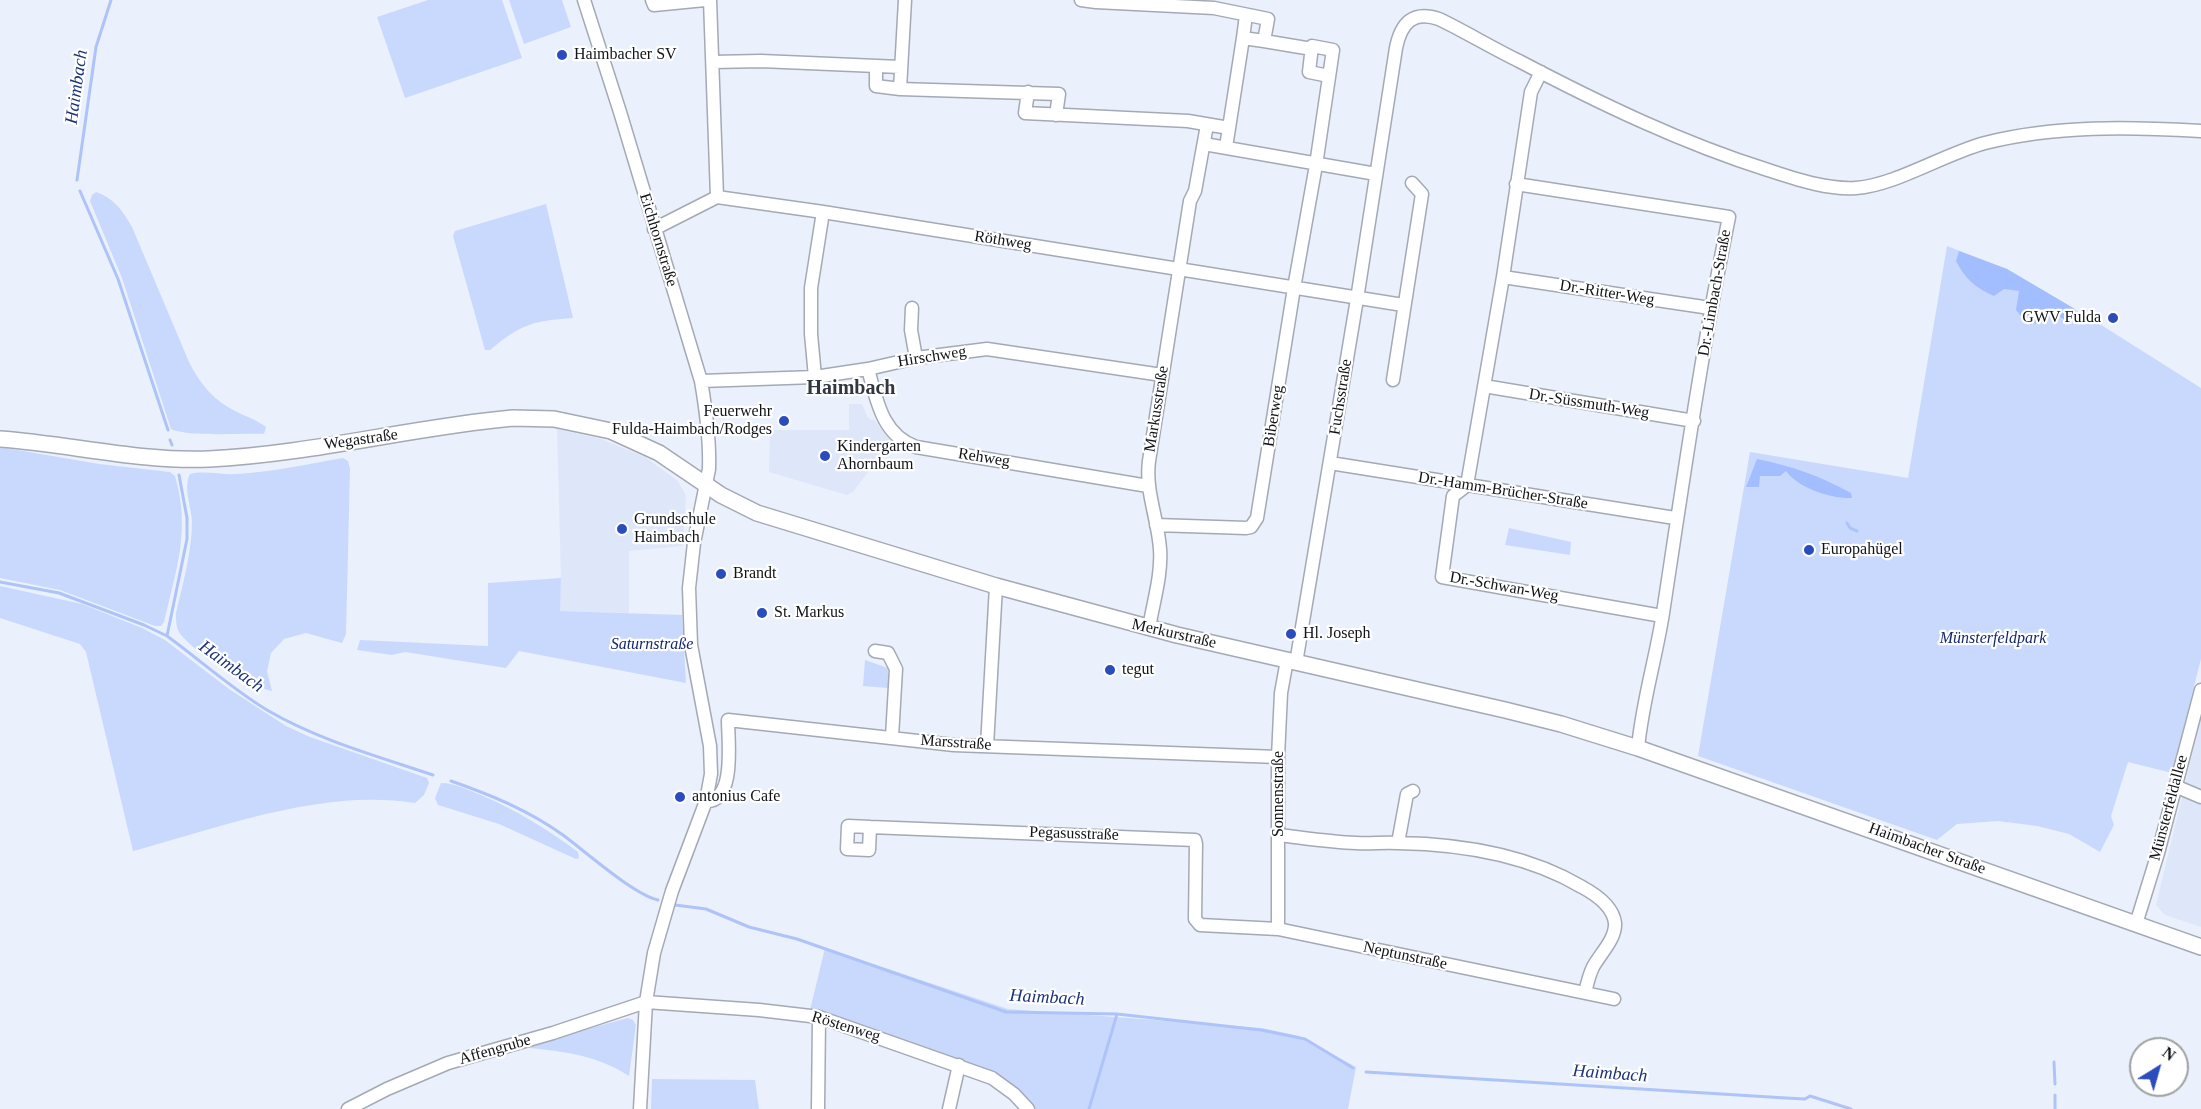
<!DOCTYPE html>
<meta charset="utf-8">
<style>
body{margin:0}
#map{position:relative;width:2201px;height:1109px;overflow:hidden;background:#eaf0fc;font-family:Georgia,serif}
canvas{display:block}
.north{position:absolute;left:2129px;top:1037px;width:60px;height:60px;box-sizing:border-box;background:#fff;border:2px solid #a0a1a2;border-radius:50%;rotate:37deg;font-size:16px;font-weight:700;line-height:24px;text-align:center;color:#111317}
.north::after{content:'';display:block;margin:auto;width:21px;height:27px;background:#2b4cbc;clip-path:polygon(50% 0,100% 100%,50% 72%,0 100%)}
</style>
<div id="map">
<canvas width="2201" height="1109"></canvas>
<div class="north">N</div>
</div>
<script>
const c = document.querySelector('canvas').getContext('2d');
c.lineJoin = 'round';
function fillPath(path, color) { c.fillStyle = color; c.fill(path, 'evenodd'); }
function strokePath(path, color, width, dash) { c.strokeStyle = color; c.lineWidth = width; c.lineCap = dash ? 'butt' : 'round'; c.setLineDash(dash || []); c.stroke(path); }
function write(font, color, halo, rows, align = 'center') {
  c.font = font + ' Georgia,serif'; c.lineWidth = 4.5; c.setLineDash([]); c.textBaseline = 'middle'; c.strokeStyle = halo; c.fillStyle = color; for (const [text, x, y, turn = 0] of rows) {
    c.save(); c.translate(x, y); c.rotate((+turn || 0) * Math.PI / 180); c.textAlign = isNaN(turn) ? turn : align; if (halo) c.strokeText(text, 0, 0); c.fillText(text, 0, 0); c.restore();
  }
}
fillPath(new Path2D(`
 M849,404H862L867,416L871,420L873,419L892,440L853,492L847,495L769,472L770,430H849Z
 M557,429L601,439L645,457L678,481L686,496L683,546L629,551V613L559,611L561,578Z
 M2201,718V927L2165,915L2156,905Z`), '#dee6f9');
fillPath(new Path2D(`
 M428,0H502L522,58L405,98L377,17Z
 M509,0H562L571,27L524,44Z
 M96,192C114,198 123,211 132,227L189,362C200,384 214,401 237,412C247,417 257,420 266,427L264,434C243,433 187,437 171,429L122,278L90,201L92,195Z
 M546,204L573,318C533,321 521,324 490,350H485L453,236L455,231Z
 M1947,246L2007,269L2106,328L2201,388V659L2172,773L2128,762L2111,816L2114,825L2100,852L2069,834L2037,826L1998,821L1957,824L1937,840L1698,756L1750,452L1908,478Z
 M0,447L99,464L170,472L175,476C191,530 176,570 164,622L161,626H155L60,590L0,578Z
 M343,458L348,461L350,469L346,634L342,643L306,633L284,639L271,653L267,671L272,691C247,686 198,655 181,635C176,629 176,621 176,613C183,583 192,552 192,520C191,506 183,488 190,474C202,470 222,475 236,474C272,472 308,464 343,458Z
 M1509,528L1571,542L1570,555L1505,545Z
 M561,578L560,611L682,615L686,683L519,651L506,668L405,652L392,655L357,650L360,640L488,646V583Z
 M0,586L82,604L142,628L165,640L229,689L286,726L310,737L427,778L429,783L424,795L415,803C324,788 221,827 133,851L86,652L80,644L0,618Z
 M865,660L888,668V688L863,686Z
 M441,783C455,783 468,790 481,795C516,810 547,829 578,852L579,858L576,859L499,824L438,805L435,798Z
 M825,948L1008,1009L1262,1028L1299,1036L1356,1067L1348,1109H1034L1022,1096L998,1075L871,1029L810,1010Z
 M628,1018L633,1020L636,1025L629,1076C595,1054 560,1051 520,1047Z
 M652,1079L755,1080L759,1109H651Z`), '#c9d9fe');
fillPath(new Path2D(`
 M1959,251L2007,269L2075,309L2065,320L2050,311L2037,324L2025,321L2016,310L2019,291L2004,289L1994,296C1976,288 1965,279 1956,261Z
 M1757,459C1792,466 1820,476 1851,493L1852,498C1831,499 1798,488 1786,471L1780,476H1760L1759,487H1746Z`), '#a3befe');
strokePath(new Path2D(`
 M77,180L96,47L111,0
 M80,191L118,279L168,430
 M170,440L172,445
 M179,475L187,518V539L167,636C200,660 232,689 267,710C318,740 377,756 433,775
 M1847,523L1850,528L1857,531
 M0,582L59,593L144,625L167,636
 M451,781C491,795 528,810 563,835C586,852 633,894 658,900
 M675,905L706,909L749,927L797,939L1006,1012L1117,1014L1261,1030L1305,1039L1353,1068
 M2054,1062L2055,1084
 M1366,1072L1786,1098L1805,1099L1810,1096L1851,1109
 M2055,1095V1109
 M1089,1109L1117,1014`), '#aec4f8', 3);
const minor = new Path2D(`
 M584,0L620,112L701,381C706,410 710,440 709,469L694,543L689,588L691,645L710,746L711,774L706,801L672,891L654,953L646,1002L640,1109
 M652,0L654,5L705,0
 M710,0L717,197
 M1081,0L1096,2V0
 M1096,2L1214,8L1268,19L1264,41L1243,38L1246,15
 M1264,41L1312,49
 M713,62L761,61L900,67
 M876,66V86L900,89L905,0
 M900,89L1059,94L1056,115
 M1028,92L1025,113L1188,121L1229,128L1226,147
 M1229,128L1243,38
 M1204,144L1376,174
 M1516,184L1729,217C1702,348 1683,481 1663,613C1656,658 1642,703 1638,748
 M654,229L717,197L823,212L1403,305
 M1503,277L1710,308
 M912,308L911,330L916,358
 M868,369C877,401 882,435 916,447L1148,486
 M815,377L811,334V288L823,212
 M1393,380L1422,194L1412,183
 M701,381L815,377L868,369L916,358L987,349L1162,375
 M1484,386L1694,421
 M1330,463L1675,518
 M1467,485L1503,277L1531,92L1541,72
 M1467,485L1453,496L1442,577L1662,616
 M1156,525L1246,528L1251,527L1257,518L1294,288L1316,165L1333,50L1312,46L1309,72L1329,76
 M1149,628C1153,603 1162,575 1160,549C1158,519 1145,491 1149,461L1190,201L1195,191L1207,125
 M875,651L888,653L896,669L892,737
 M1296,663L1357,299L1396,48C1401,23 1413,10 1439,19C1466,32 1492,48 1519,61C1599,103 1682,143 1768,170C1796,179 1827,190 1856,188C1896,185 1944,154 1985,143C2056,125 2129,127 2201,131
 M987,746L996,586
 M2175,786L2201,797
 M706,801C736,802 728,740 728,720L954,745L1278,757
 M848,826L870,827L869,850L847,849Z
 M870,827L1195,840L1196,844L1195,919L1200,925L1278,929L1614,999
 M1279,835C1305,838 1331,842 1356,843C1370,844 1384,842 1398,843C1460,844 1528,855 1582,887C1595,894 1613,906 1615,923C1616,939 1600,954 1593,967C1589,975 1587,984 1585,993
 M1398,843L1407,794L1413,791
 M2136,924L2158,853L2201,690
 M1278,929V757L1281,693L1287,660
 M348,1109L387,1089L448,1063L553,1033L646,1002L759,1010L819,1017L992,1078L1014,1094L1028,1109
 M818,1109L819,1017
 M949,1109L959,1065`);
const major = new Path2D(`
 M0,439C69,444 141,462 209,459C312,454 412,427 513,418L554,419L611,431L659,453L721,495L757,513L996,586L1177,635L1505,710L1561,724L1638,748L2201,947`);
strokePath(minor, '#a4a9b4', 15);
strokePath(major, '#a4a9b4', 18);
strokePath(minor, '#fff', 12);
strokePath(major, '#fff', 15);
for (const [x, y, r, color] of [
 [562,55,6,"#2b4cbc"],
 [2113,318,6,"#2b4cbc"],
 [784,421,6,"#2b4cbc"],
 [825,456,6,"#2b4cbc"],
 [622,529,6,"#2b4cbc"],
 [1809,550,6,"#2b4cbc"],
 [721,574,6,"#2b4cbc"],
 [762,613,6,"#2b4cbc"],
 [1291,634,6,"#2b4cbc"],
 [1110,670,6,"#2b4cbc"],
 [680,797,6,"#2b4cbc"]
]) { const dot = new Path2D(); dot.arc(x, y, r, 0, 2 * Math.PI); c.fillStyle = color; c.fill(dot); strokePath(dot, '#fff', 2); }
write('16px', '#111317', '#fff', [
 ["Haimbacher SV",574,55],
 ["GWV Fulda",2101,318,"right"],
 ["Feuerwehr",772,412,"right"],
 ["Fulda-Haimbach/Rodges",772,430,"right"],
 ["Kindergarten",837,447],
 ["Ahornbaum",837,465],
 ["Grundschule",634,520],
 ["Haimbach",634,538],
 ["Europahügel",1821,550],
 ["Brandt",733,574],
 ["St. Markus",774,613],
 ["Hl. Joseph",1303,634],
 ["tegut",1122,670],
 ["antonius Cafe",692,797]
], 'left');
write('16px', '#111317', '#fff', [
 ["Eichhornstraße",658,240,73],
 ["Röthweg",1003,241,9],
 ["Dr.-Ritter-Weg",1607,293,9],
 ["Dr.-Limbach-Straße",1715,293,-80],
 ["Hirschweg",932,357,-9],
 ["Fuchsstraße",1341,397,-81],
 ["Dr.-Süssmuth-Weg",1589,404,9],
 ["Markusstraße",1157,409,-81],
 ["Biberweg",1274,416,-81],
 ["Wegastraße",361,440,-8],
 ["Rehweg",984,458,9],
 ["Dr.-Hamm-Brücher-Straße",1503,491,9],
 ["Dr.-Schwan-Weg",1504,587,10],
 ["Merkurstraße",1174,634,13],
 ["Marsstraße",956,743,4],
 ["Sonnenstraße",1279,794,-90],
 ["Münsterfeldallee",2169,808,-75],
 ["Pegasusstraße",1074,834,2],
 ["Haimbacher Straße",1927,849,20],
 ["Neptunstraße",1405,956,12],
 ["Röstenweg",846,1027,17],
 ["Affengrube",495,1050,-16]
]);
write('italic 16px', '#13276e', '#fff', [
 ["Münsterfeldpark",1993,639],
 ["Saturnstraße",652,645]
]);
write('italic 18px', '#1b327a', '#fff', [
 ["Haimbach",77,87,-82],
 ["Haimbach",231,667,36],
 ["Haimbach",1047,998,3],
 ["Haimbach",1610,1074,4]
]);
write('bold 20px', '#32363f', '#fff', [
 ["Haimbach",851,389]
]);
</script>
